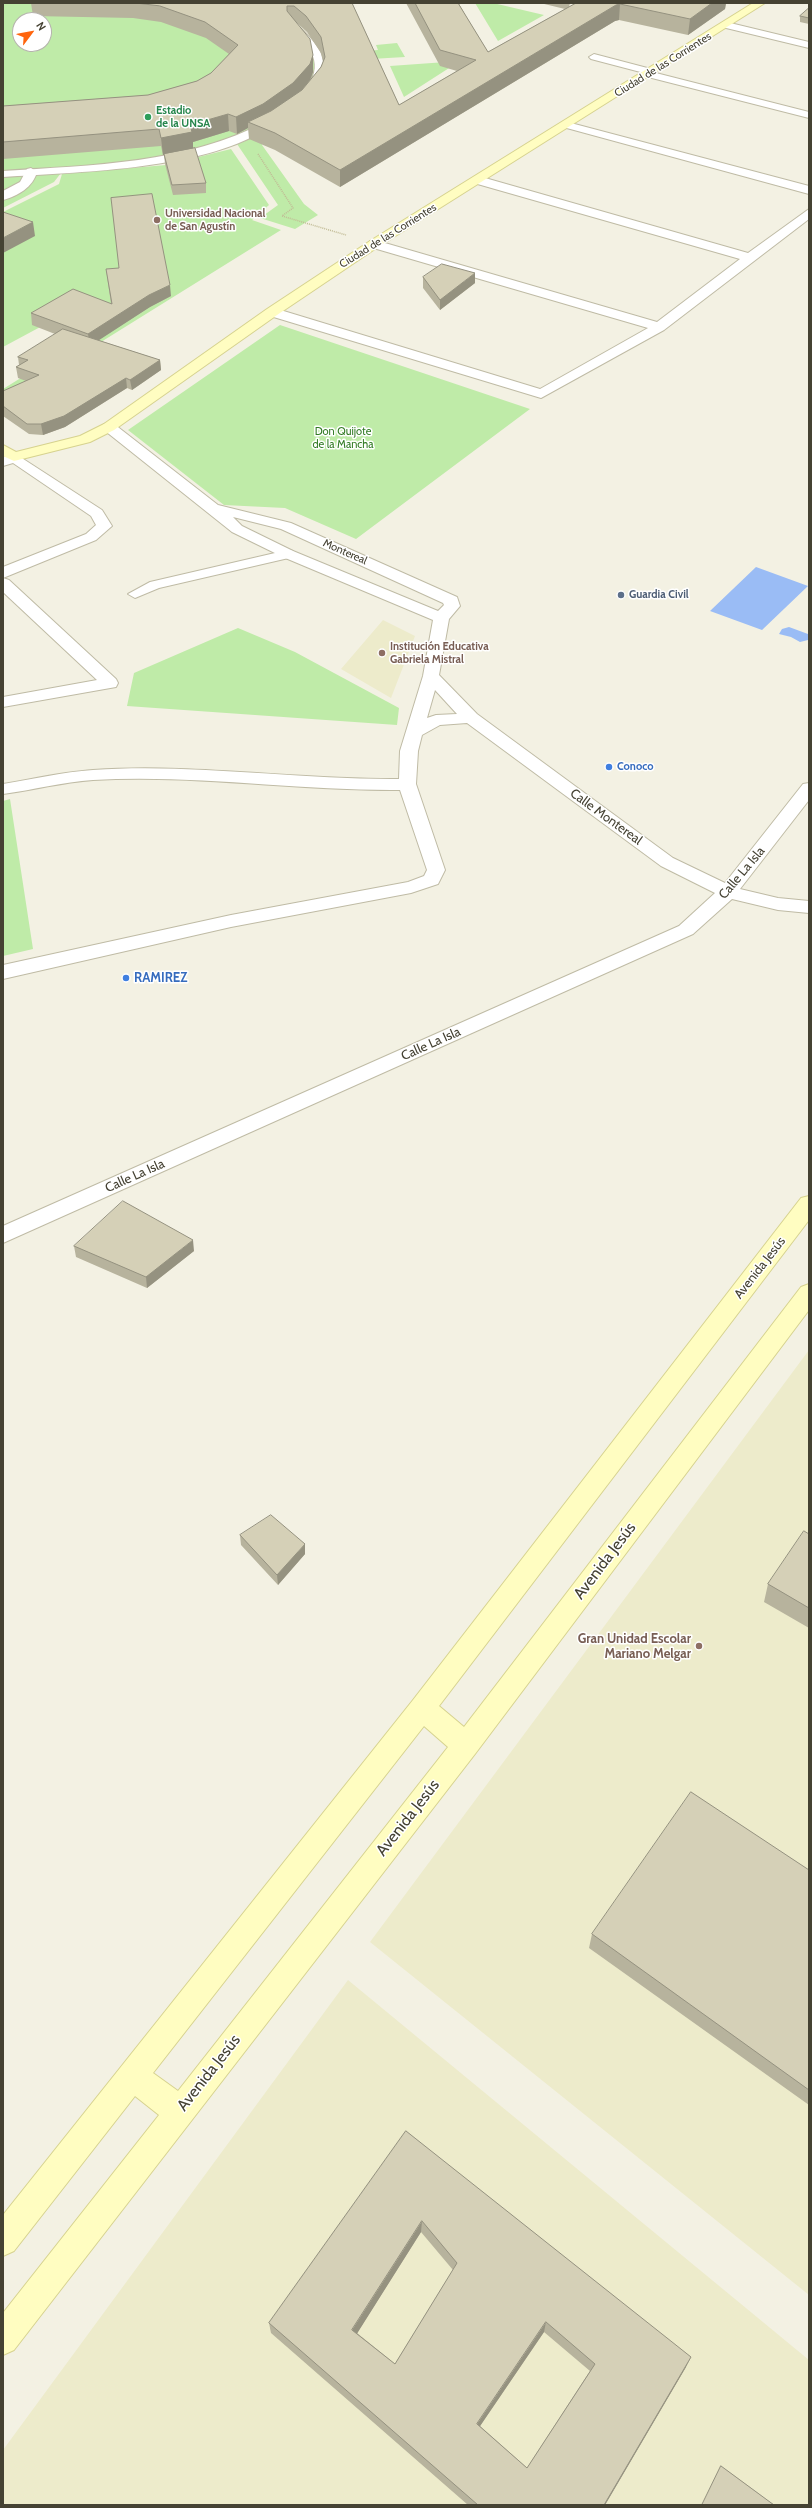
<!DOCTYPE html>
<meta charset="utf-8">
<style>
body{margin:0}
#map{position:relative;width:812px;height:2508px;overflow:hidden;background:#f3f1e3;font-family:Cabin,sans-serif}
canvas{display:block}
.frame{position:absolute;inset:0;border:4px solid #454233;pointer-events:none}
.north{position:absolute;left:12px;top:12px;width:40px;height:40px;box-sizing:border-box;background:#fff;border:1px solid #b5b3ad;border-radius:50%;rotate:58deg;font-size:11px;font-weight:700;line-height:16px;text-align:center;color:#454233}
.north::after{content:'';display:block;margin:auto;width:14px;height:18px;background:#ff650e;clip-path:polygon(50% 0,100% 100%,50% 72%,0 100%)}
</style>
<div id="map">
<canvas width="812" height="2508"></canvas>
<div class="frame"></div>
<div class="north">N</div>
</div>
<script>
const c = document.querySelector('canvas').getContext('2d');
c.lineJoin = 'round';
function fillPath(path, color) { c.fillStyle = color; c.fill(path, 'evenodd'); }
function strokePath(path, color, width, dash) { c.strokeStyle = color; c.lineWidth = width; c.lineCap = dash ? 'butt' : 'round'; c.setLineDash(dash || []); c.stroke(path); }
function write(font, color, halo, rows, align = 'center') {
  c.font = font + ' Cabin,sans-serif'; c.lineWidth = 3; c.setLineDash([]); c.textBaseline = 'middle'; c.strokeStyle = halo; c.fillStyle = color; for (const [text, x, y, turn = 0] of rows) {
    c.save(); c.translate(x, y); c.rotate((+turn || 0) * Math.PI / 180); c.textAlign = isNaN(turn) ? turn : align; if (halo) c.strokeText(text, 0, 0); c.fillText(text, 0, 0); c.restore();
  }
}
fillPath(new Path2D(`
 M383,620L415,636L391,698L341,669Z
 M809,1350V2295L370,1942Z
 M348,1980L809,2360V2505H3V2450Z`), '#edebcb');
fillPath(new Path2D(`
 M3,3H245L295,24L320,47L325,76L264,135L262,145L304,204L318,215L295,229L260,218L278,205L237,144L163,163L61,173L54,182L3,208ZM20,20H44V44H20Z
 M475,3H493L544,15L498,41Z
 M397,43L405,57L371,59L367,51L378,50L376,45Z
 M460,61L404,97L390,66Z
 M231,149L269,205L252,220L281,230L19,393L3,396V389L124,314L83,304L3,347V212L59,184L62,174L166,165Z
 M280,325L530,409L356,539L285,508L224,505L128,430Z
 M238,628L295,652L399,708L397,725L127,706L134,673Z
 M10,799L33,949L3,956V801Z`), '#bfeba8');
fillPath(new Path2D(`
 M756,567L808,586L762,630L710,611Z
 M789,627L808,634V640L800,642L791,637L779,634L782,629Z`), '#9abcf5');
const lane = new Path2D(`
 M289,23H295C320,46 335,62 313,94L305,92C325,63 312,48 289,27Z
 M594,54L655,70L657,72L652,75L591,59L589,57Z
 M267,121L276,123C272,128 264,131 258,134C192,170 78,172 3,177V171C92,165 187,164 267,121Z
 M288,550L293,551L295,554L293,557L159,588L135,598L128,594L150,582Z`);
const street = new Path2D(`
 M726,22L809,42V48L722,27V23Z
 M648,71L809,112V118L644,76L642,74Z
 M567,122L809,186V194L563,127V123Z
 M31,168L37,172C33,187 18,196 3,200V191L20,182L27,169Z
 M478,176L748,253L809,209V219L664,330L541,398L267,315L265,312L272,308L277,309L540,389L648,328L370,247L368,244L370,241H378L657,322L740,259L474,183L472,180L474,177Z
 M109,423L114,424L218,505L291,523L457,597L460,606L449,619L439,675L477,714L673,858L725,883L803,784L809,783V800L740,889L778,898L809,901V913L778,910L732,899L693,934L3,1243V1226L679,926L715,893L661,866L467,723L440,725L422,735L418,751L416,784L445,870L438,884L411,893L231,927L3,979V965L231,915L408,882L424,876L427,870L400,790C298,791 195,774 93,780C63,782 33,790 3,794V784C33,779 63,772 93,770C193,763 297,780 399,779L400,751L423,676L433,620L283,557L232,532L104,430L102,427L104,424ZM233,517L281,529L443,603L444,605L438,611L293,551L242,526ZM435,690L457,714L436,715L427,718Z
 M14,453L102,510L112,526L96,540L3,578V567L86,534L96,525L91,516L13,463L3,466V457Z
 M3,578L9,580L116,679L118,683L116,687L3,707V697L97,680L3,592Z`);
const secondary = new Path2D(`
 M753,3H765L378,247L277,315L114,430L90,442L14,461L3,456V445L16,452L80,436L104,424L267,309L370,241Z
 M809,1196V1220L439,1706L464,1727L801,1287L809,1284V1310L475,1754L14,2350L3,2355V2313L159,2115L135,2096L14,2251L3,2256V2215L413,1700L801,1198ZM424,1726L448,1747L178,2091L153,2073Z`);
strokePath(lane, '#bfbba5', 2);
strokePath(street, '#bfbba5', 2);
strokePath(secondary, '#d6d28f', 2);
strokePath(new Path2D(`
 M458,3L465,15
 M258,154L293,208L282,216L346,235`), '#c1bb95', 1.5, [1, 1]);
fillPath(lane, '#fff');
fillPath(street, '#fff');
fillPath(secondary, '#fffdc1');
fillPath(new Path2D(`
 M31,3H352L399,105L457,71L440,66L406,3H458L488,52L565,9L540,3H570L569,7L576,3H726L725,9L688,35L619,20L615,21L340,187L275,150L249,139L248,128L237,134L229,131L193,142V148L206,183V193L173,195L165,164L164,155H163L161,146L3,159V106L148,95L197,81L211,73L229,54L206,38L161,22L133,18L33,16ZM297,23L307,32L321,53L323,62L321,67L311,80L313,72V55Z
 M809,8V24L800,22V16Z
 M106,269L171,296L150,307L98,340L160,360L161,370L132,390L127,388L65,427L43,435L29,434L3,416V391L26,381L18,378L16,367L19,365L18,357L55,334L32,325L31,313L111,304Z
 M423,277L475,283L440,310L423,288Z
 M74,1246L194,1251L147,1288L76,1257Z
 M809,1534V1628L764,1602L768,1584Z
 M240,1535L305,1554L278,1585L241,1545Z
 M809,1870V2105L589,1948L592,1934Z
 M406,2131L686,2367L605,2505H468L271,2333L269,2323ZM421,2232L453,2270L395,2364L357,2333ZM544,2332L590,2371L527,2468L480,2426Z
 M721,2466L774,2505H702Z`), '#b7b39d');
fillPath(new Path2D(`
 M712,3H726L725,9L688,35L690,19Z
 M620,4L619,20L615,21L340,187V170L616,5Z
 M313,55V72L310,80L294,100L248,122V128L237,134L236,117Z
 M228,114L229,131L193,142V149L163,155L161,138L190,125Z
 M33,222L35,236L3,253V238Z
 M475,273V283L440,310V300Z
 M170,285L171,296L150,307L90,346L88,334L149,295Z
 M160,360L161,370L132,390L130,380Z
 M126,378L127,388L65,427L43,435L41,424Z
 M193,1240L194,1251L147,1288L146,1277Z
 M305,1544V1554L278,1585L277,1575Z
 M422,2221L421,2232L353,2340L352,2330Z
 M546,2322L544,2332L476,2432L477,2424Z
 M691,2357L686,2367L605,2505H604Z`), '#959280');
const building = new Path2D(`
 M136,3H352L399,105L476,60L440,50L415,3H458L488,52L576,3H712L690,19L620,4L616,5L340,170L275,133L248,122L271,111L302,90L321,67L325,57L321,37L306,16L294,6H287V11L310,39L313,55L310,64L293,83L263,104L236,117L228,114L190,125L192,132L161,138L159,129L3,142V106L148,95L197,81L211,73L238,45L205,22L160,6Z
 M809,8V18L800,16Z
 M195,148L206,183L172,185L164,154Z
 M152,194L170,285L149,295L88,334L31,313L73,289L112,304L106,269L119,268L111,198Z
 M3,212L33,222L3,238Z
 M442,264L475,273L440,300L423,277Z
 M63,329L160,360L130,380L126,378L64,416L41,424H27L3,406V391L39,375L16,367L28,360L18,357Z
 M123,1201L193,1240L146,1277L74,1246Z
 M271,1515L305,1544L277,1575L240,1535Z
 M804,1531L809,1534V1608L768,1584Z
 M691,1792L809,1870V2090L592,1934Z
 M406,2131L691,2357L604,2505H478L269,2323ZM422,2221L457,2263L395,2364L352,2330ZM546,2322L595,2364L527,2468L477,2424Z
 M721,2466L774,2505H702Z`);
fillPath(building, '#d5d0b7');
strokePath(building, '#959280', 1);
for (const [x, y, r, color] of [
 [148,117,4,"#2e9e5b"],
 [157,220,4,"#8d6e63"],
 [621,595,4,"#5c6f8a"],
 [382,653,4,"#8d6e63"],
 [609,767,4,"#3f7fe0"],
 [126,978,4,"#3f7fe0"],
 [699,1646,4,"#8d6e63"]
]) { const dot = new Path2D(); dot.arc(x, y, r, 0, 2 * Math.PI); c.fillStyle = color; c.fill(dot); strokePath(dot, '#fff', 1.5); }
write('11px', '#454233', '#fff', [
 ["Ciudad de las Corrientes",663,65,-32],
 ["Ciudad de las Corrientes",388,236,-32],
 ["Montereal",345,552,24]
]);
write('bold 11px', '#27864d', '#fff', [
 ["Estadio",156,111],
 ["de la UNSA",156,124]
], 'left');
write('bold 11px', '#785e54', '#fff', [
 ["Universidad Nacional",165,214],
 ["de San Agustín",165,227],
 ["Institución Educativa",390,647],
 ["Gabriela Mistral",390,660]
], 'left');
write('11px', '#317a23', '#fff', [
 ["Don Quijote",343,432],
 ["de la Mancha",343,445]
]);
write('bold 11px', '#4e5e75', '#fff', [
 ["Guardia Civil",629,595]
], 'left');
write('bold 11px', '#366cbe', '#fff', [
 ["Conoco",617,767]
], 'left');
write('13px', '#454233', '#fff', [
 ["Calle Montereal",606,817,36],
 ["Calle La Isla",742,873,-50],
 ["Calle La Isla",431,1044,-24],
 ["Calle La Isla",135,1176,-24],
 ["Avenida Jesús",760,1268,-52]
]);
write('bold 13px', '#366cbe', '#fff', [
 ["RAMIREZ",134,978]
], 'left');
write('bold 13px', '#785e54', '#fff', [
 ["Gran Unidad Escolar",691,1639],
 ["Mariano Melgar",691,1654]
], 'right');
write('16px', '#454233', '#fff', [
 ["Avenida Jesús",605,1561,-53],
 ["Avenida Jesús",408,1818,-52],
 ["Avenida Jesús",209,2073,-52]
]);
</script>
